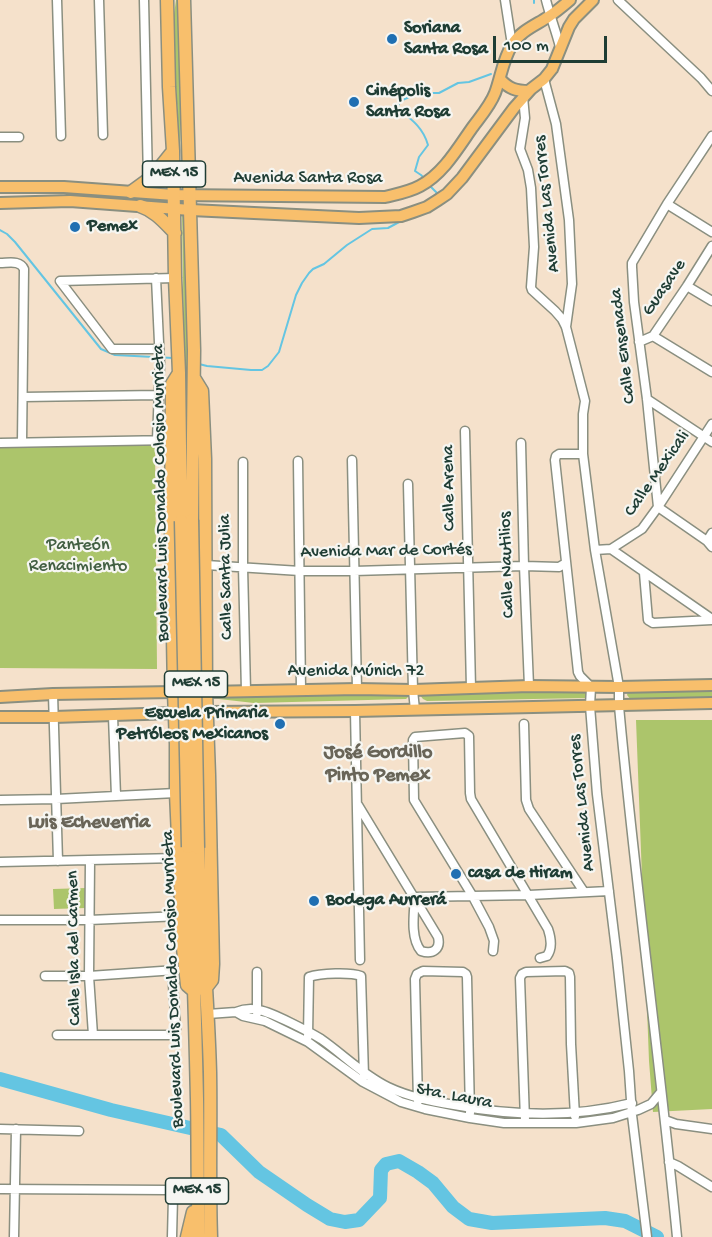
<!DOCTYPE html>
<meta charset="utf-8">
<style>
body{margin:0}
#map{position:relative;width:712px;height:1237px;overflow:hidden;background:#f5e1cb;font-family:"Gochi Hand",sans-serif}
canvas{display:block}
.scale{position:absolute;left:493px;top:36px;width:114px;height:27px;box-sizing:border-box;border:3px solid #1f3d34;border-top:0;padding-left:8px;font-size:18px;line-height:21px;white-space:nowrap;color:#1f3d34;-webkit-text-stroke:4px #f6f6f2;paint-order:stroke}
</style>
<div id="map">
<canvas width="712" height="1237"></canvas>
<div class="scale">100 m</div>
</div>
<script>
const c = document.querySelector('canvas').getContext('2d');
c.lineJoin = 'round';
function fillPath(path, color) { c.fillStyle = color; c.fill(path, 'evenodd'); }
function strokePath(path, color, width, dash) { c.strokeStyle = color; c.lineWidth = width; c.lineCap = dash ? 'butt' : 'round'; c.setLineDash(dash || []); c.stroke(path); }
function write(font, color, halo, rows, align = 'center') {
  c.font = font + ' "Gochi Hand",sans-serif'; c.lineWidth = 4.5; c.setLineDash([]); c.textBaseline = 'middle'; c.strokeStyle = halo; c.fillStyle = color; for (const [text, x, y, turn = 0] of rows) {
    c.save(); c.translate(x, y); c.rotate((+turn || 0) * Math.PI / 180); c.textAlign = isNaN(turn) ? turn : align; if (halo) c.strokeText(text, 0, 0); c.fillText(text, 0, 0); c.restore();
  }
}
fillPath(new Path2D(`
 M176,0H179L181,98L180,157L177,159L178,118L172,30Z
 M182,212L184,214L187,280L192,555L183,526L185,421Z
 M155,443L157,669L0,668V446Z
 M712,687V699L631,700L627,695L628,691Z
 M587,689V698L427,701L423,699L419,694Z
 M409,691V696L406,699L254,703L210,698L208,694Z
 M636,720H712V1109L653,1112L649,1061Z
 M86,888V908L54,909L53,889Z`), '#acc56b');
strokePath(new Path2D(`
 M534,3V0
 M425,179L421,175L415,171L419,157L428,145C423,127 411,119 397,108L400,101L419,93H439L458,83L469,82L491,74
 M430,186L437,193L434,197
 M0,230L7,234L15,242L101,349L115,355L173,358
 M199,364L207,366L251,370H262L268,366L279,352L296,295L302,283L309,273L313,269L324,264L347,245L372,229L388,228L401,221`), '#64c5e2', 2);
strokePath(new Path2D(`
 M0,1079L111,1110L221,1135L259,1172L307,1205L330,1219L345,1222L359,1220L380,1198L381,1170L386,1164L399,1161L418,1172L433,1183L453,1207L469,1219L492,1223L605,1218L625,1221L657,1237`), '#64c5e2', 14);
const minor = new Path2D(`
 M57,0L61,136
 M99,0L103,135
 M144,0L148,180
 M505,0L512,45
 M546,0C550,16 556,31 560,47
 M618,0L701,78L712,91
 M544,79L556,124L569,220L572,284L566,327
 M523,97L525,118L520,149L528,170L531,188L534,247L531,287L532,290L555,311L562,319L566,327L585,401L583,414V454L595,550L619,687V706C635,883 660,1060 677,1237
 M712,136L667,204L632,263V267L634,302L647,399L658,507L707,541L712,547
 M0,137H19
 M667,204L712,232
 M0,263C9,263 20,260 24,269L22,442
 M156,278L160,364L157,440
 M687,286L712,301
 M653,336L712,372
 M639,342L653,336L687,286L712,246
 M159,349H112L60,281L175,278
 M23,397L158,395
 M647,399L712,442
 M465,431L471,688
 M0,443L172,440
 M521,443L524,566L529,686
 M583,454H559L556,456L555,460L578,672L580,676L591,687L590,706L597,794L617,958L629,1071L632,1115L647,1237
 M352,460L357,689
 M298,461L301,690
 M243,462V567L246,691
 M408,484L413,690L415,710
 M707,541L712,533
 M611,549L712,619
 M595,550L611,549L642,529L658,507L712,424
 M206,565L300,571H354L524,566L559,567L566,563
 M644,573L648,620L653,623L712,620
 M53,694L58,861
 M355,711L360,960
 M113,716L116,796
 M524,724L526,800L529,809L584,892
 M0,800L56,799L176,793
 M358,805L438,937C441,949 433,955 421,951C410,938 414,913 415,897L529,895L609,891
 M90,861L89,976L93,1035
 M0,862L178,858
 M0,920H89L181,916
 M493,951L494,941L489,927L472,895L414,800L413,740L415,737L465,733L469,736L470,793L471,799L548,929C551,938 553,948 547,956L540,958
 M45,976H89L176,970
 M236,1012C243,1009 251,1008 259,1010C273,1013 308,1031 321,1039C344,1055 363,1075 388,1087C409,1097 431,1101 454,1105C513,1116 573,1118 632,1103
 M257,1013V972
 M208,1014L236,1012L243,1016L265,1021L308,1042L363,1082L401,1102L425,1109L470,1118L504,1123H576L613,1118L638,1110L651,1104L661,1092
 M57,1035H170L176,1029L172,970
 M308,1036L309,977C320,973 351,972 361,976L364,1076
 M418,1101L415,979L417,974L423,971L463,972L466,974L467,977L470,1113
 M525,1120L520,978L522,974L526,972L565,971L569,973L570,977L571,1044L575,1116
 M665,1120L676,1124L712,1129
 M0,1129L79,1131
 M669,1162L678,1166L712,1187
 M0,1189L167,1190L170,1192L173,1197L172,1237
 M14,1237L16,1129`);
const major = new Path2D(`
 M500,79C509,89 516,91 529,91
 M0,187H64L174,195L385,197C397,194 409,192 420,186C443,174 458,148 472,128C480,117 490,106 495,93C501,77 503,59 512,45C520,31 536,25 548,17C556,12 563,6 570,0
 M0,203L70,201L191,210L359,218L401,216L413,212L427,207L438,200L447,194L462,178L514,108L531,89L544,79L552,69L569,27L574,19L593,0
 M206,692L357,689L413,690L529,686L619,687L712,685
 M0,697L53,694L174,692
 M207,712L355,711L712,703
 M0,717H54L174,713`);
const highway = new Path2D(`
 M167,0L169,87L173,151L175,278L179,373L181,521
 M184,0L194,350L192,520
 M131,192L153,176L173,151
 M140,206C155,211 164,222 175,233
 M179,373L172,384L171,528L174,692L176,744V793L183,948L187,985L195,992
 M194,378L202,391L205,459L206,692L209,775L213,964L212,980L205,989
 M188,847C193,931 195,1015 197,1099C198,1145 197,1191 199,1237
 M198,848C201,923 208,998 210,1072C211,1127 209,1182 211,1237
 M187,1237L193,1212`);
strokePath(minor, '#8a8f80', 11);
strokePath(major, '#8a8f80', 14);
strokePath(highway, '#8a8f80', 15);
strokePath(minor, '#fff', 8);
strokePath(major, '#f8bf6c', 10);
strokePath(highway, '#f8bf6c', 12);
const highwayBridge = new Path2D(`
 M192,520L198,848
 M181,521L188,847`);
strokePath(highwayBridge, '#8a8f80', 15, []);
strokePath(highwayBridge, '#f8bf6c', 12);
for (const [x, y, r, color] of [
 [392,39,6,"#1f6fb2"],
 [354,102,6,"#1f6fb2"],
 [75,227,6,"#1f6fb2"],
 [280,724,6,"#1f6fb2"],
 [456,874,6,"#1f6fb2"],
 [314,901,6,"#1f6fb2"]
]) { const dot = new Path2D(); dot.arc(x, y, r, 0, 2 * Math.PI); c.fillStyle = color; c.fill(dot); strokePath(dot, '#f6f6f2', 2); }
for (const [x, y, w] of [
 [174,174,63],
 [196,684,63],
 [197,1191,63]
]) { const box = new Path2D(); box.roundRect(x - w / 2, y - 13, w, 26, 4.5); c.fillStyle = '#f6f6f2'; c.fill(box); strokePath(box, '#1f3d34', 1.5); }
write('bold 16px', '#1f3d34', null, [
 ["MEX 15",174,174],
 ["MEX 15",196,684],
 ["MEX 15",197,1191]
]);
write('bold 18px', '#1f3d34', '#f6f6f2', [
 ["Soriana",404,29],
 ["Santa Rosa",404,50],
 ["Cinépolis",366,92],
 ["Santa Rosa",366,113],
 ["Pemex",87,227],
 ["Escuela Primaria",268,714,"right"],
 ["Petróleos Mexicanos",268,735,"right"],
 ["casa de Hiram",468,874],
 ["Bodega Aurrerá",326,901]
], 'left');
write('18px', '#1f3d34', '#f6f6f2', [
 ["Avenida Santa Rosa",308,179],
 ["Avenida Las Torres",548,204,-96],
 ["Guasave",665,288,-56],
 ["Calle Ensenada",624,346,-97],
 ["Calle Mexicali",658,474,-55],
 ["Calle Arena",450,488,-91],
 ["Boulevard Luis Donaldo Colosio Murrieta",162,493,-91],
 ["Avenida Mar de Cortés",386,552,-1],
 ["Calle Nautilios",508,565,-92],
 ["Calle Santa Julia",227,577,-91],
 ["Avenida Múnich 72",356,672],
 ["Avenida Las Torres",583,803,-96],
 ["Calle Isla del Carmen",75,948,-91],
 ["Boulevard Luis Donaldo Colosio Murrieta",174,979,-92],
 ["Sta. Laura",454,1097,11]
]);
write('18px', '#425f42', '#f6f6f2', [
 ["Panteón",78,546],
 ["Renacimiento",78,567]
]);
write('bold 20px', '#696558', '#f6f6f2', [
 ["José Gordillo",378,754],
 ["Pinto Pemex",378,777],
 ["Luis Echeverria",89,824]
]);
</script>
